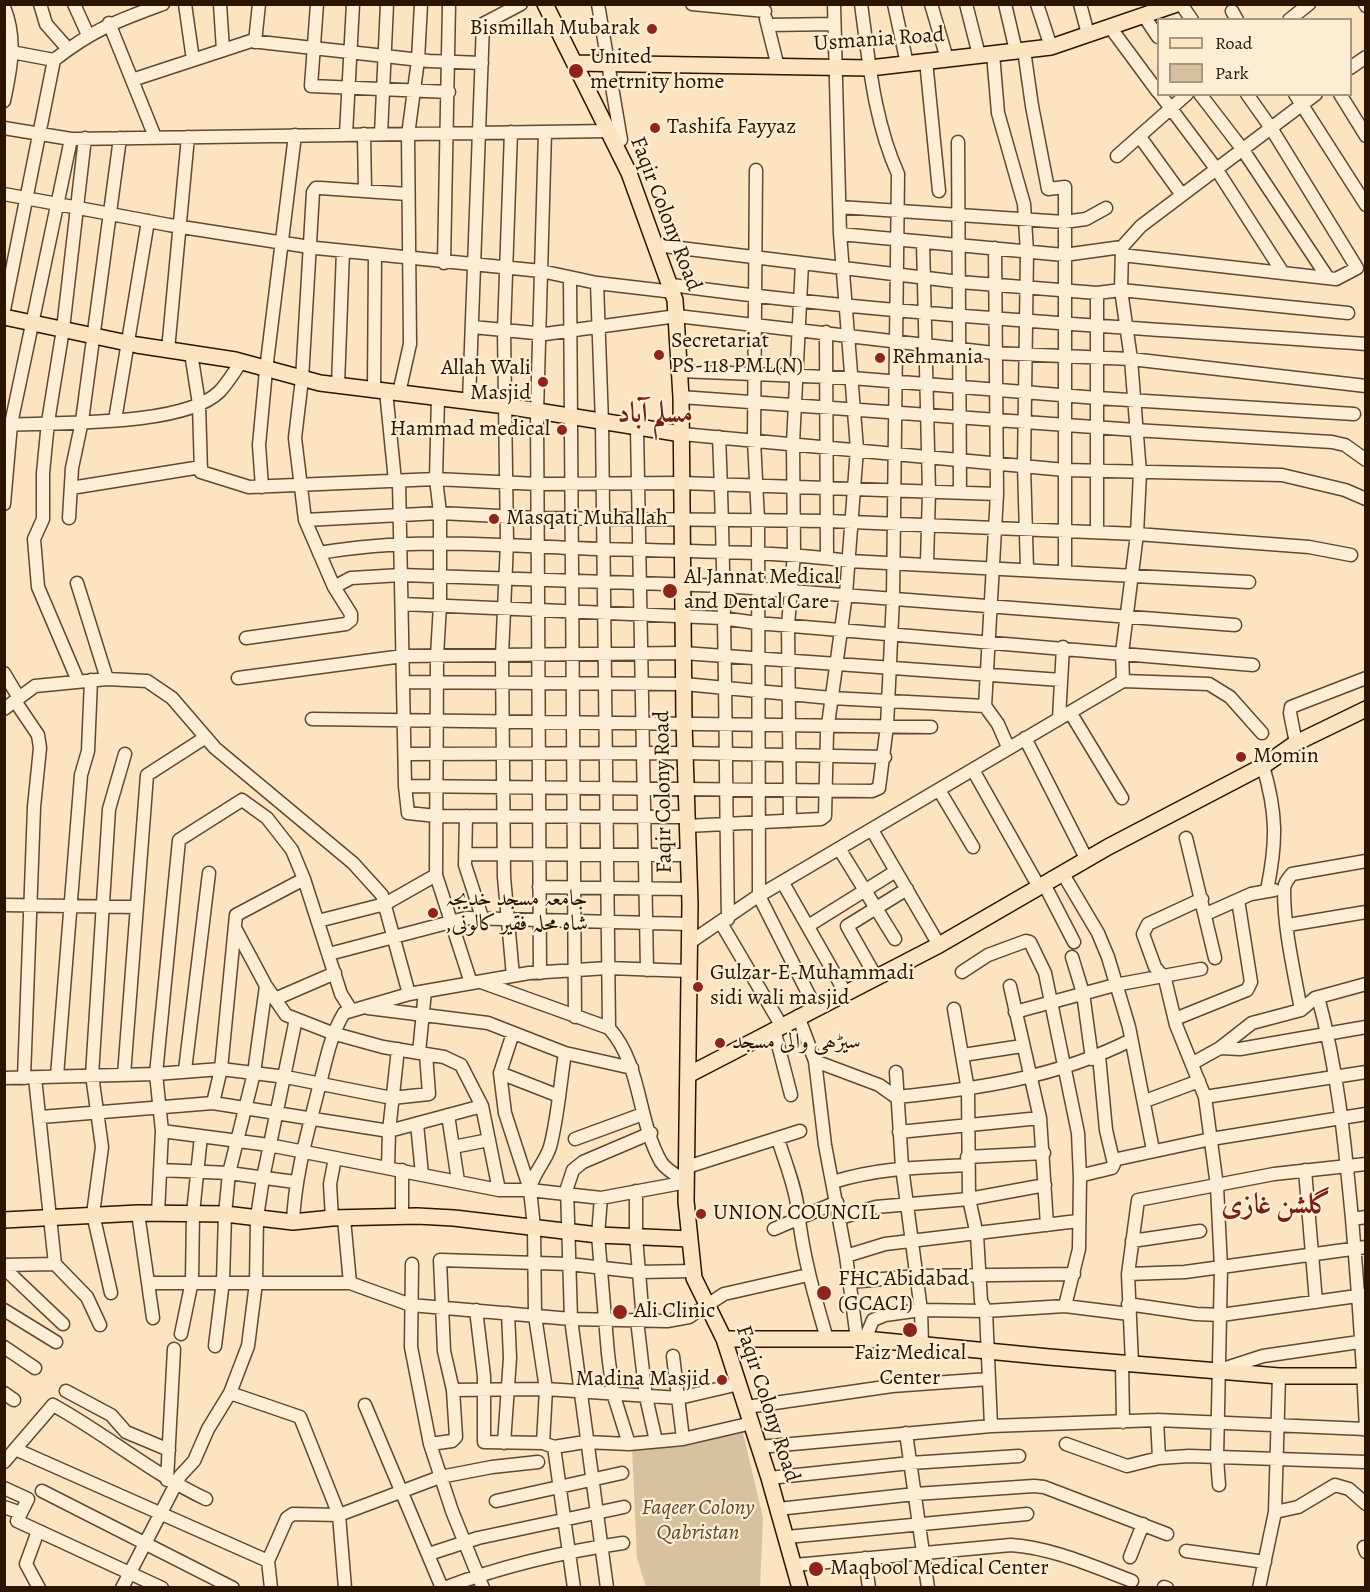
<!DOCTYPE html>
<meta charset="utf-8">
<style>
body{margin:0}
#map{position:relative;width:1370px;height:1592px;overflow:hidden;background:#fbe4bf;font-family:Alegreya,serif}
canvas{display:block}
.frame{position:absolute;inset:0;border:6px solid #2b1501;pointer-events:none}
.legend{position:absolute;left:1157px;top:18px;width:195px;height:78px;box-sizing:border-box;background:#fcedd5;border:2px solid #a89780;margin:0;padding:8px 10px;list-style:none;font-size:18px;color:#2b1501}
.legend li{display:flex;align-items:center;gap:12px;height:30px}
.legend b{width:30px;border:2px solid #a89780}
</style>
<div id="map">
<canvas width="1370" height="1592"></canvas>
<div class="frame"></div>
<ul class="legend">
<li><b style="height:8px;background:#fbe4bf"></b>Road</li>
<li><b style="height:16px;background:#d8c19f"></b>Park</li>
</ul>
</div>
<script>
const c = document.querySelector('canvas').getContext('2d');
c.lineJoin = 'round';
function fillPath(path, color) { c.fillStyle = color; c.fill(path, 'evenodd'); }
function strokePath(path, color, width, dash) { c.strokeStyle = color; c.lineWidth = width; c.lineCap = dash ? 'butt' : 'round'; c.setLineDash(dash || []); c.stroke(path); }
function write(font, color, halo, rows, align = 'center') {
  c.font = font + ' Alegreya,Amiri,serif'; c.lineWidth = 4.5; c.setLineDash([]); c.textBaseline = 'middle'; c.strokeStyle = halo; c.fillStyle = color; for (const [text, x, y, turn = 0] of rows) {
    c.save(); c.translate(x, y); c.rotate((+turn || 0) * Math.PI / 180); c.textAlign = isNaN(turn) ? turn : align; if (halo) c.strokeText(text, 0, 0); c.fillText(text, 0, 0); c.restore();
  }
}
fillPath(new Path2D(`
 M742,1429L763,1518L760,1587H646L637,1558L632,1447Z`), '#d8c19f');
const minor = new Path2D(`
 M40,4L46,24L68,49
 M74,4L88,35
 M185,4L193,60
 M220,4L223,50
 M317,4L311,86L449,92
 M598,4L621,140
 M692,4L765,11
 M894,4L907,64
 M931,4L947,59
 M966,4L979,55
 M1005,4L1016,51
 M1037,4L1051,47
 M1080,4L1088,34
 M1181,4L1192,20
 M1365,4L1366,6
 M4,7C17,39 11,68 4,101
 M1232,11L1237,20
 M1144,16L1158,37
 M766,19L778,67
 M1289,20L1309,4
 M109,23L155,137
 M768,25L834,24
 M1110,27L1158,92
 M255,42L259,4
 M1024,50L1032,106L1048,189L1065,187V571
 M6,51L54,60
 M993,54L998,113L1024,204L1027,252L1024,466L1027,569
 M926,61L939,191
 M1350,68L1366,57
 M132,80L251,41L429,61L482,63
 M1160,94L1217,170L1283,273
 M1200,94L1243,150L1328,278
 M1295,94L1366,205
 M1340,94L1366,136
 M4,128L71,139L609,131
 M511,132L504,330L507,543L502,655L504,877L513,976
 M346,134L353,4
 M364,134L365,191
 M381,134L387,4
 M1140,137L1182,195
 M958,142L960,491
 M1117,156L1187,94
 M756,170L754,440L758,520L759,896L815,1007
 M4,194L169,225L316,248L541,271L597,283L674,292
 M840,207L1064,222L1086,219L1106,208
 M840,234L1064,255L1122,247
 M923,242L929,491L927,563
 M664,246L802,263L793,443L794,554L788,625L790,821
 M995,248L997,494L985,706L998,724L1008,747
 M1122,255L1336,279L1357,268L1271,128L1247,94
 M444,263L449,4
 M802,263L960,282L1097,293
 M570,278L575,1017
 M597,283L602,423L609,1028
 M672,285C902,317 1134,327 1366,344
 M4,310L54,60C94,29 117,21 163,4
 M473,327L545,334L677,316L994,353L1131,359L1366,386
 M826,332L827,558
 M168,350L188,137
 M191,353L199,404L201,472L249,487L436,479L538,484L682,483L997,494
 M680,371L852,378L1097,398L1354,414
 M338,385L343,251
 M374,390L375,255
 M386,391L395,481
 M399,393L410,344L408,135L418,60L421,4
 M438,397L436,479L440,513V605L437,656L436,875L471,983
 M681,397L1135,430L1332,442L1345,445L1366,460
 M469,401L483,24L521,4
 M115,420L148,221
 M6,425C56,422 183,427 219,392C227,384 234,372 241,362
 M637,428L647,970
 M682,434L1065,470L1282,475L1345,490L1366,499
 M719,437C726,597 725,758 728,919
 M399,481L405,786L408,813L436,816L687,817
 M262,487L259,445L266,370L295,135
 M71,488L201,467
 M4,504L11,424L71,139
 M69,518L72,468L82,421L120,138
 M305,520L440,513L538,518L828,521L1137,534L1309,547L1351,555
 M1097,532V293L1121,290L1348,313
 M319,553C403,538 488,544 573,548C665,552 757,549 849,561L1249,582
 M77,583L107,679
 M334,587L351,578L401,575L725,586L1235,625
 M402,604L722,618L757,623L1253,665
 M246,638L346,624L351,620V614L334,587L305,520L295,438L302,379L313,192L316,188H320L408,194
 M4,673L19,698
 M238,678L403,656L683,653L1061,680
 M78,681L38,587L34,539L43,519V473L48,422L63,329L85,138
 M1123,681L1209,684L1230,697L1262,733
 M403,682L684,684L831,698L985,706
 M15,701L38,735L40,748L34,807L24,1078
 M4,709L35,686L107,679L147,681L172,698L215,748L353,863L382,895L409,994
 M1070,712L1122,798
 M1059,718L1063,647
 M312,719L931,727
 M1025,738L1087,860
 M1296,743L1290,713L1291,707L1366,678
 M405,754L685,753L885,757
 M1263,766C1277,813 1277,842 1267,890
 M973,770L1039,887
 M405,786L872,791L879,788L887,726L893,598L898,174C874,121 869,62 861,4
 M939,790L973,847
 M466,816L465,865L482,917
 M687,826L821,819L825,816L827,732L846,594L857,449L840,234L834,4
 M872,830L939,945
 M1186,838L1215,958
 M840,850L895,939
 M465,854L688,855
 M1063,874L1098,933L1108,957L1129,1027L1153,1150
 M783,883L845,992
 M1044,884L1074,942
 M539,887L689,889
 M1202,899L1148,924L1143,934L1155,967L1165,979L1176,1025L1205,1097L1217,1186L1221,1268L1217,1458L1219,1485
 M4,905L137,907
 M1206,914L1251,894L1274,890
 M318,921L385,904L436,875
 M721,923L781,1025
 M1288,925L1366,912
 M808,926L896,871
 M235,928L266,986L286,1015L332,1033L383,1047L444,1057L461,1065L482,1106L499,1190
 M689,943L755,898L1123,681L1122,653L1137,534L1140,473L1131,359L1121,290L1122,247L1141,226L1316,94
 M329,954L466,918L689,924
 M1072,957L1083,993L1092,1059
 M962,972L988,955L1026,941L1030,942L1045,973L1078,1133L1080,1178
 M540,973L537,412L545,132
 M876,977L847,926L907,889
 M481,982L609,1028C642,1065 637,1120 661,1162C667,1171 678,1176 687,1182
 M1010,986L1040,1118L1047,1225
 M1318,997C1338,1070 1345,1145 1352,1219C1358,1290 1363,1359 1366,1430
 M275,999L335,973
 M368,1008L488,1023L565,1053L632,1068
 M954,1009L968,1090L969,1199L977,1235L981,1301L986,1311L991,1426
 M1301,1010C1294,971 1284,930 1284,890C1284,883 1288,879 1292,874L1366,861
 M1015,1012L1115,985L1201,969
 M798,1016L815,1061L825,1145L846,1256L857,1339
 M1175,1019L1247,990L1251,982L1238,900
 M774,1029L791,1095
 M513,1033L500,1073L505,1113L530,1190L534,1227L535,1316L546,1389L543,1443
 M1220,1048L1240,1049L1366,1027
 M419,1053L425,991
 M963,1055L1022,1046
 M815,1061L879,1085L896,1097C978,1089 1058,1077 1131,1040
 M1193,1063L1220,1048L1252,1023L1301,1010L1315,998L1366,984
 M185,1070L209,873
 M896,1072L902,1167L921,1310L922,1344
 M500,1073L559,1096
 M124,1075L147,775L206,737
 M57,1076L81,775L88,751L91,680
 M4,1078L156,1074L221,1069L286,1077L392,1098L429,1094L426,1054
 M35,1078L55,1264L87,1297L100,1325
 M1205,1097L1366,1072
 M1145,1101L1199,1081
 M213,1103L221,1069L236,915L304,879
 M448,1115L458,1181
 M41,1117L213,1103L389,1131L482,1106
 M417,1124L422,1174
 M162,1131L269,1145L499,1190H530L601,1198L687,1182
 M899,1132L1040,1118
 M575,1139L643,1114
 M778,1139C785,1162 796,1188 798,1211C803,1257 814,1294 827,1339
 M453,1147L489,1140
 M967,1157L1044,1153
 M1113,1160L1211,1139L1366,1114
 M687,1167L800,1131
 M388,1168L389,1131L398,1049
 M160,1170L229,1173L295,1182
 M402,1170V1216
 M1305,1170L1316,1302
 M833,1182C877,1168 922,1167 968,1165
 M530,1190C532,1174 545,1163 550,1147C558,1117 560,1084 565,1053
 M636,1191V1237L643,1320
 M601,1198L598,1235L608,1354L613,1393L629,1444
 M138,1213L153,1318
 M158,1214L162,1131L156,1074L179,840L242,800L267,818L292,850L304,879L341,994L351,1010
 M332,1218L330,1184L335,1158
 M840,1218L876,1207L969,1199L1045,1185
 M344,1219L350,1283
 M1352,1219L1366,1217
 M293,1222C295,1176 307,1135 318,1091C326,1062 329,1038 344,1013L409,994L529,973L608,968L689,971
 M774,1229L837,1202
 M1132,1241L1200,1231
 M846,1256L885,1244L1078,1221
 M412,1264L411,1347L430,1444L452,1511L483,1588
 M4,1265L55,1264
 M4,1268L63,1324
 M1128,1274L1185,1272L1366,1247
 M850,1282L916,1276L1074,1274
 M148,1283H350L411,1305L571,1319L667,1321L689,1317L724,1294L808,1275
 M111,1293L93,1214L102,1147L92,1075L109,809L125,754
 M1128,1304L1196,1314L1221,1315L1364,1295
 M1065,1306L1079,1249L1080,1178L1083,1175L1112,1168L1114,1164L1106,1130L1099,1056
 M4,1310L56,1342
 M476,1310L484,1376V1442L543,1443L554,1447L585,1442L629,1444L683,1439L752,1423
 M637,1320L646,1397L656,1441
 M181,1334L192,1281L193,1213L201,1136
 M865,1339L873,1320L885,1315L921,1310L986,1311L1065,1306L1129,1314
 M215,1346L223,1281L225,1214L229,1173L254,1073L266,986
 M4,1347L35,1368
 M673,1356L683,1439
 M1122,1362L1123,1422
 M1132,1363L1128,1274L1138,1200L1274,1174L1366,1164
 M1220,1370L1263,1356L1366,1341
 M453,1390L546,1389L679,1398L739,1384
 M66,1391L111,1415L126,1432L169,1450
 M4,1393L14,1400
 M230,1393L248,1346L256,1283L257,1217L263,1178L296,1019
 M365,1405L442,1588
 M747,1407L892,1386L989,1379
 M1157,1420L1159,1458
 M906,1433L928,1588
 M504,1443L510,1358L508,1313
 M430,1444L452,1441L456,1437L453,1390L444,1351L440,1260L569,1264L639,1272L693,1271
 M1066,1444L1127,1466L1159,1458L1189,1456L1366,1462
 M554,1447L574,1588
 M759,1447L991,1426L1157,1420L1365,1429
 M15,1449L268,1561
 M4,1462L53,1405C106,1434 151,1473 206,1499
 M769,1478L910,1463L1019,1456
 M167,1480L174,1349
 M4,1488L28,1499L21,1513
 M42,1491L233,1588
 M496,1501L622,1473
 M4,1507L21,1513L17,1521L162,1588
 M778,1509L915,1494L1034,1486L1044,1487L1167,1534
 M1275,1512L1298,1507L1335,1485L1349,1489L1366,1504
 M38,1531L26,1564L39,1588
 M787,1537L1027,1514
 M1364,1547L1366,1552
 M1186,1551L1265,1562
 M429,1554L478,1538L624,1507
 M1130,1557L1143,1524
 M865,1558L869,1588
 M795,1565L1011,1545C1053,1548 1092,1566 1132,1581
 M1164,1587L1167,1588
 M122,1588L180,1476L194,1461L208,1429L230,1393L300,1417L339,1515L345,1588
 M271,1588L268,1561L287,1518L293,1514L339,1515L440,1477L492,1467L538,1462
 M444,1588C502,1566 562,1552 623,1543
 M607,1588L571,1319L567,1188L573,1170L583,1162L651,1133
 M1259,1588L1275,1512L1279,1376`);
const major = new Path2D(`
 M545,4L629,173L675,300L681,397L684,723L690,904L686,1201L694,1278L724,1339L769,1478L800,1588
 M576,63L870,68L1051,47L1177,4
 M4,317L137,345L235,360L320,383L506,406L682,434
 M688,1075L939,945L1108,847L1263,766L1296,743L1366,709
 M4,1220L138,1213L225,1214L293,1222L332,1218L417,1216L454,1218L598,1235L690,1239
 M724,1339H865L1049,1357L1279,1376H1366`);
strokePath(minor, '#5f4930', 15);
strokePath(major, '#2b1501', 18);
strokePath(minor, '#fcedd5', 12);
strokePath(major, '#fbe4bf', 15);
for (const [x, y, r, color] of [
 [652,29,6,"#8f2418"],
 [576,71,8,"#8f2418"],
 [655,128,6,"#8f2418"],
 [659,355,6,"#8f2418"],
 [880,358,6,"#8f2418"],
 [543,382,6,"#8f2418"],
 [562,430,6,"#8f2418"],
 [494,519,6,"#8f2418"],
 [670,591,8,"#8f2418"],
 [1241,757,6,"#8f2418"],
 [433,913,6,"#8f2418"],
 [698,987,6,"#8f2418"],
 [720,1043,6,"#8f2418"],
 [701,1214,6,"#8f2418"],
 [824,1293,8,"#8f2418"],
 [620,1312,8,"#8f2418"],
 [910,1330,8,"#8f2418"],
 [722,1380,6,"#8f2418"],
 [816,1569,8,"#8f2418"]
]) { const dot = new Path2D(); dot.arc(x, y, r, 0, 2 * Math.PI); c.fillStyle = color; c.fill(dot); strokePath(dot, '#fcedd5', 2); }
write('22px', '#2b1501', '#fcedd5', [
 ["Bismillah Mubarak",640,29,"right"],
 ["United",590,58],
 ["metrnity home",590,83],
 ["Tashifa Fayyaz",667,128],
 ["Secretariat",671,342],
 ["PS-118 PML(N)",671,367],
 ["Rehmania",892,358],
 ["Allah Wali",531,369,"right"],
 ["Masjid",531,394,"right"],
 ["Hammad medical",550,430,"right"],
 ["Masqati Muhallah",506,519],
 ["Al Jannat Medical",684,578],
 ["and Dental Care",684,603],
 ["Momin",1253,757],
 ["جامعہ مسجد خدیجہ",445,900],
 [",شاہ محلہ فقیر کالونی",445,925],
 ["Gulzar-E-Muhammadi",710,974],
 ["sidi wali masjid",710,999],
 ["سیڑھی والی مسجد",732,1043],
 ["UNION COUNCIL",713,1214],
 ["FHC Abidabad",838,1280],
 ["(GCACI)",838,1305],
 ["Ali Clinic",634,1312],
 ["Faiz Medical",910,1354,"center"],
 ["Center",910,1379,"center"],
 ["Madina Masjid",710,1380,"right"],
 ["Maqbool Medical Center",830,1569]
], 'left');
write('22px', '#2b1501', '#fcedd5', [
 ["Usmania Road",879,40,-4],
 ["Faqir Colony Road",665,214,69],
 ["Faqir Colony Road",664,792,-91],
 ["Faqir Colony Road",767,1404,72]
]);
write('italic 22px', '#5f4930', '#fcedd5', [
 ["Faqeer Colony",698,1509],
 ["Qabristan",698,1534]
]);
write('bold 28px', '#7a1f14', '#fcedd5', [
 ["مسلم آباد",655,415],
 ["گلشن غازی",1276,1206]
]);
</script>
